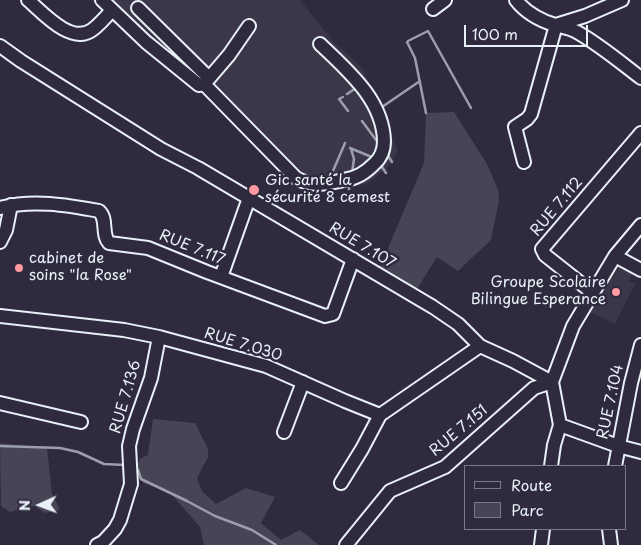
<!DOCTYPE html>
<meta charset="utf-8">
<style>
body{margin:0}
#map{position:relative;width:641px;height:545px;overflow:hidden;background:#2f2a3d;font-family:"Playpen Sans",sans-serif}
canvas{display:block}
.legend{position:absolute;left:464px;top:465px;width:162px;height:65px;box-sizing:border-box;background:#2f2a3d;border:1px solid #797a88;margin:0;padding:6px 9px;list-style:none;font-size:15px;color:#e8f1f8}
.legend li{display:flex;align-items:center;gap:10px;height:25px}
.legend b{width:25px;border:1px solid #797a88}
.north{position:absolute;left:15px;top:480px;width:50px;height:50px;-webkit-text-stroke:4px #2f2a3d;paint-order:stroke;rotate:268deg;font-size:14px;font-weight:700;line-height:20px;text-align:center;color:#e8f1f8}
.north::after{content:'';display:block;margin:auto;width:18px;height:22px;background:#e8f1f8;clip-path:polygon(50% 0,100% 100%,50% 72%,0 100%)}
.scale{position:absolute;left:464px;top:25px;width:124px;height:22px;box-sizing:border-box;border:2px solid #e8f1f8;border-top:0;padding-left:6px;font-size:15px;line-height:18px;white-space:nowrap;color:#e8f1f8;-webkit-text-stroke:4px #2f2a3d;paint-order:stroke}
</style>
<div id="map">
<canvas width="641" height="545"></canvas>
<ul class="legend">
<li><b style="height:6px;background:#2f2a3d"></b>Route</li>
<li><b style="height:14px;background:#464455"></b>Parc</li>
</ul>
<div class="north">N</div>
<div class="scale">100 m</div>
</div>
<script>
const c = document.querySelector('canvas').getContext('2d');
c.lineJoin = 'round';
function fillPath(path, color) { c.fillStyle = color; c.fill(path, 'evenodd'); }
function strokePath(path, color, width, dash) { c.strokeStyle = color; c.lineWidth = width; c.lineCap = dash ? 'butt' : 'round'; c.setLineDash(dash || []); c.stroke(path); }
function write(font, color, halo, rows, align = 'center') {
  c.font = font + ' "Playpen Sans",sans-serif'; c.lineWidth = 5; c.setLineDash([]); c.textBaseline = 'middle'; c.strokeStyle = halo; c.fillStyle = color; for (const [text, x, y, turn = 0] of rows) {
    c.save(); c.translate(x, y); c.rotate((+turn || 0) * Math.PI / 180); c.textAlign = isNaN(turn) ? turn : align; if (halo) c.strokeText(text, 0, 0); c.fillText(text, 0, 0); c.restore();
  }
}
fillPath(new Path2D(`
 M91,0H300L333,41L363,69L398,151L386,169L366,184L326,191L308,189L296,182L193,82Z
 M620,265L633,272L629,281L635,284L615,324L590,312L594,303Z`), '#3b3749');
fillPath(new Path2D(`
 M454,112L487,164L498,190L499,201L491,240L458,271L437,257L417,289L380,269V267L424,163L426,113Z
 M153,419L195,423L208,449V457L197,478L202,491L216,504L246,488L275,497L261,523L281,540L300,530L319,545H204L200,527L173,496L167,491L143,483L136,467L141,458L148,455Z
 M0,443L47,448L52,494L60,510L44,513L35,506L10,512L1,506Z`), '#464455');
strokePath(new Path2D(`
 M408,41L428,31L471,108
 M407,42L415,58L426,113
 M347,94L356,88
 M343,97L339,99L348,111
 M382,107L420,81
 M362,121L379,144
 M350,148L374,158
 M351,149L354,159L352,173
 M387,154L392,162
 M380,164L386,173
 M330,178L345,143
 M349,189L350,183
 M0,446L60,448L78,452L104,464L125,465
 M135,469L138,470L141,479L187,501L215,516L252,530L276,545`), '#9c9fab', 2.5);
const minor = new Path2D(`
 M28,0C43,13 71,45 92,30C99,25 106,17 112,10
 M102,0L146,42L199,85L204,84L296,178C311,187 327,184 344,180C357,178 365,173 374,164C381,158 384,151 384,141C383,100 348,71 320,44
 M516,0C526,13 539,20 555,25C562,27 570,28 577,32C600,45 620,62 641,78
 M138,8L209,78
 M433,9L445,0
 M0,46L21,61L161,149L198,168L433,307L458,324L480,346L513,361L552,382
 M205,83L229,55L249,26
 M524,162L515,127L527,119L531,114L556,25L585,16L622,0
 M0,208C32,199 67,205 99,211C108,219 101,234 109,243L148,248L207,272L325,316L333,314L353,259
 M641,225L615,256L573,326L552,382L560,425L618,446L641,452
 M0,242L6,230L11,205
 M615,256L641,270
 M221,277L249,198
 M593,293L545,255L542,249L641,133
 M0,316L124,330L159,337L266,366L345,401L380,415L480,346
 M0,403L81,422
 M284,432L303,382
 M551,466L554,445L560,425
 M615,466L631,383L641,345
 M341,483L362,449L380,415
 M609,529L611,545
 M97,545L103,542L115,529L120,520L131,484L129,446L133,429L151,378L159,337
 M346,545L390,491L445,467L534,388L552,382
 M541,545L543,529`);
strokePath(minor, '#e8f1f8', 16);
strokePath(minor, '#2f2a3d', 12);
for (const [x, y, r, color] of [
 [254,190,6,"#ff9aa2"],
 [19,268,5,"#ff9aa2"],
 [616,292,5,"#ff9aa2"]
]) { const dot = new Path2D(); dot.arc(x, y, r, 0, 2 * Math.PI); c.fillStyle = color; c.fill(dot); strokePath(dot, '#2f2a3d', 2); }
write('15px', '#e8f1f8', '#2f2a3d', [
 ["Gic santé la",265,181],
 ["sécurité 8 cemest",265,198],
 ["cabinet de",29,259],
 ["soins \"la Rose\"",29,276],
 ["Groupe Scolaire",606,283,"right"],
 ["Bilingue Esperance",606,300,"right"]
], 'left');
write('15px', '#e8f1f8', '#2f2a3d', [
 ["RUE 7.112",557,207,-50],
 ["RUE 7.107",362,246,31],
 ["RUE 7.117",192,248,22],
 ["RUE 7.030",243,345,17],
 ["RUE 7.136",126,397,-74],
 ["RUE 7.104",611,402,-78],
 ["RUE 7.151",459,431,-40]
]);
</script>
